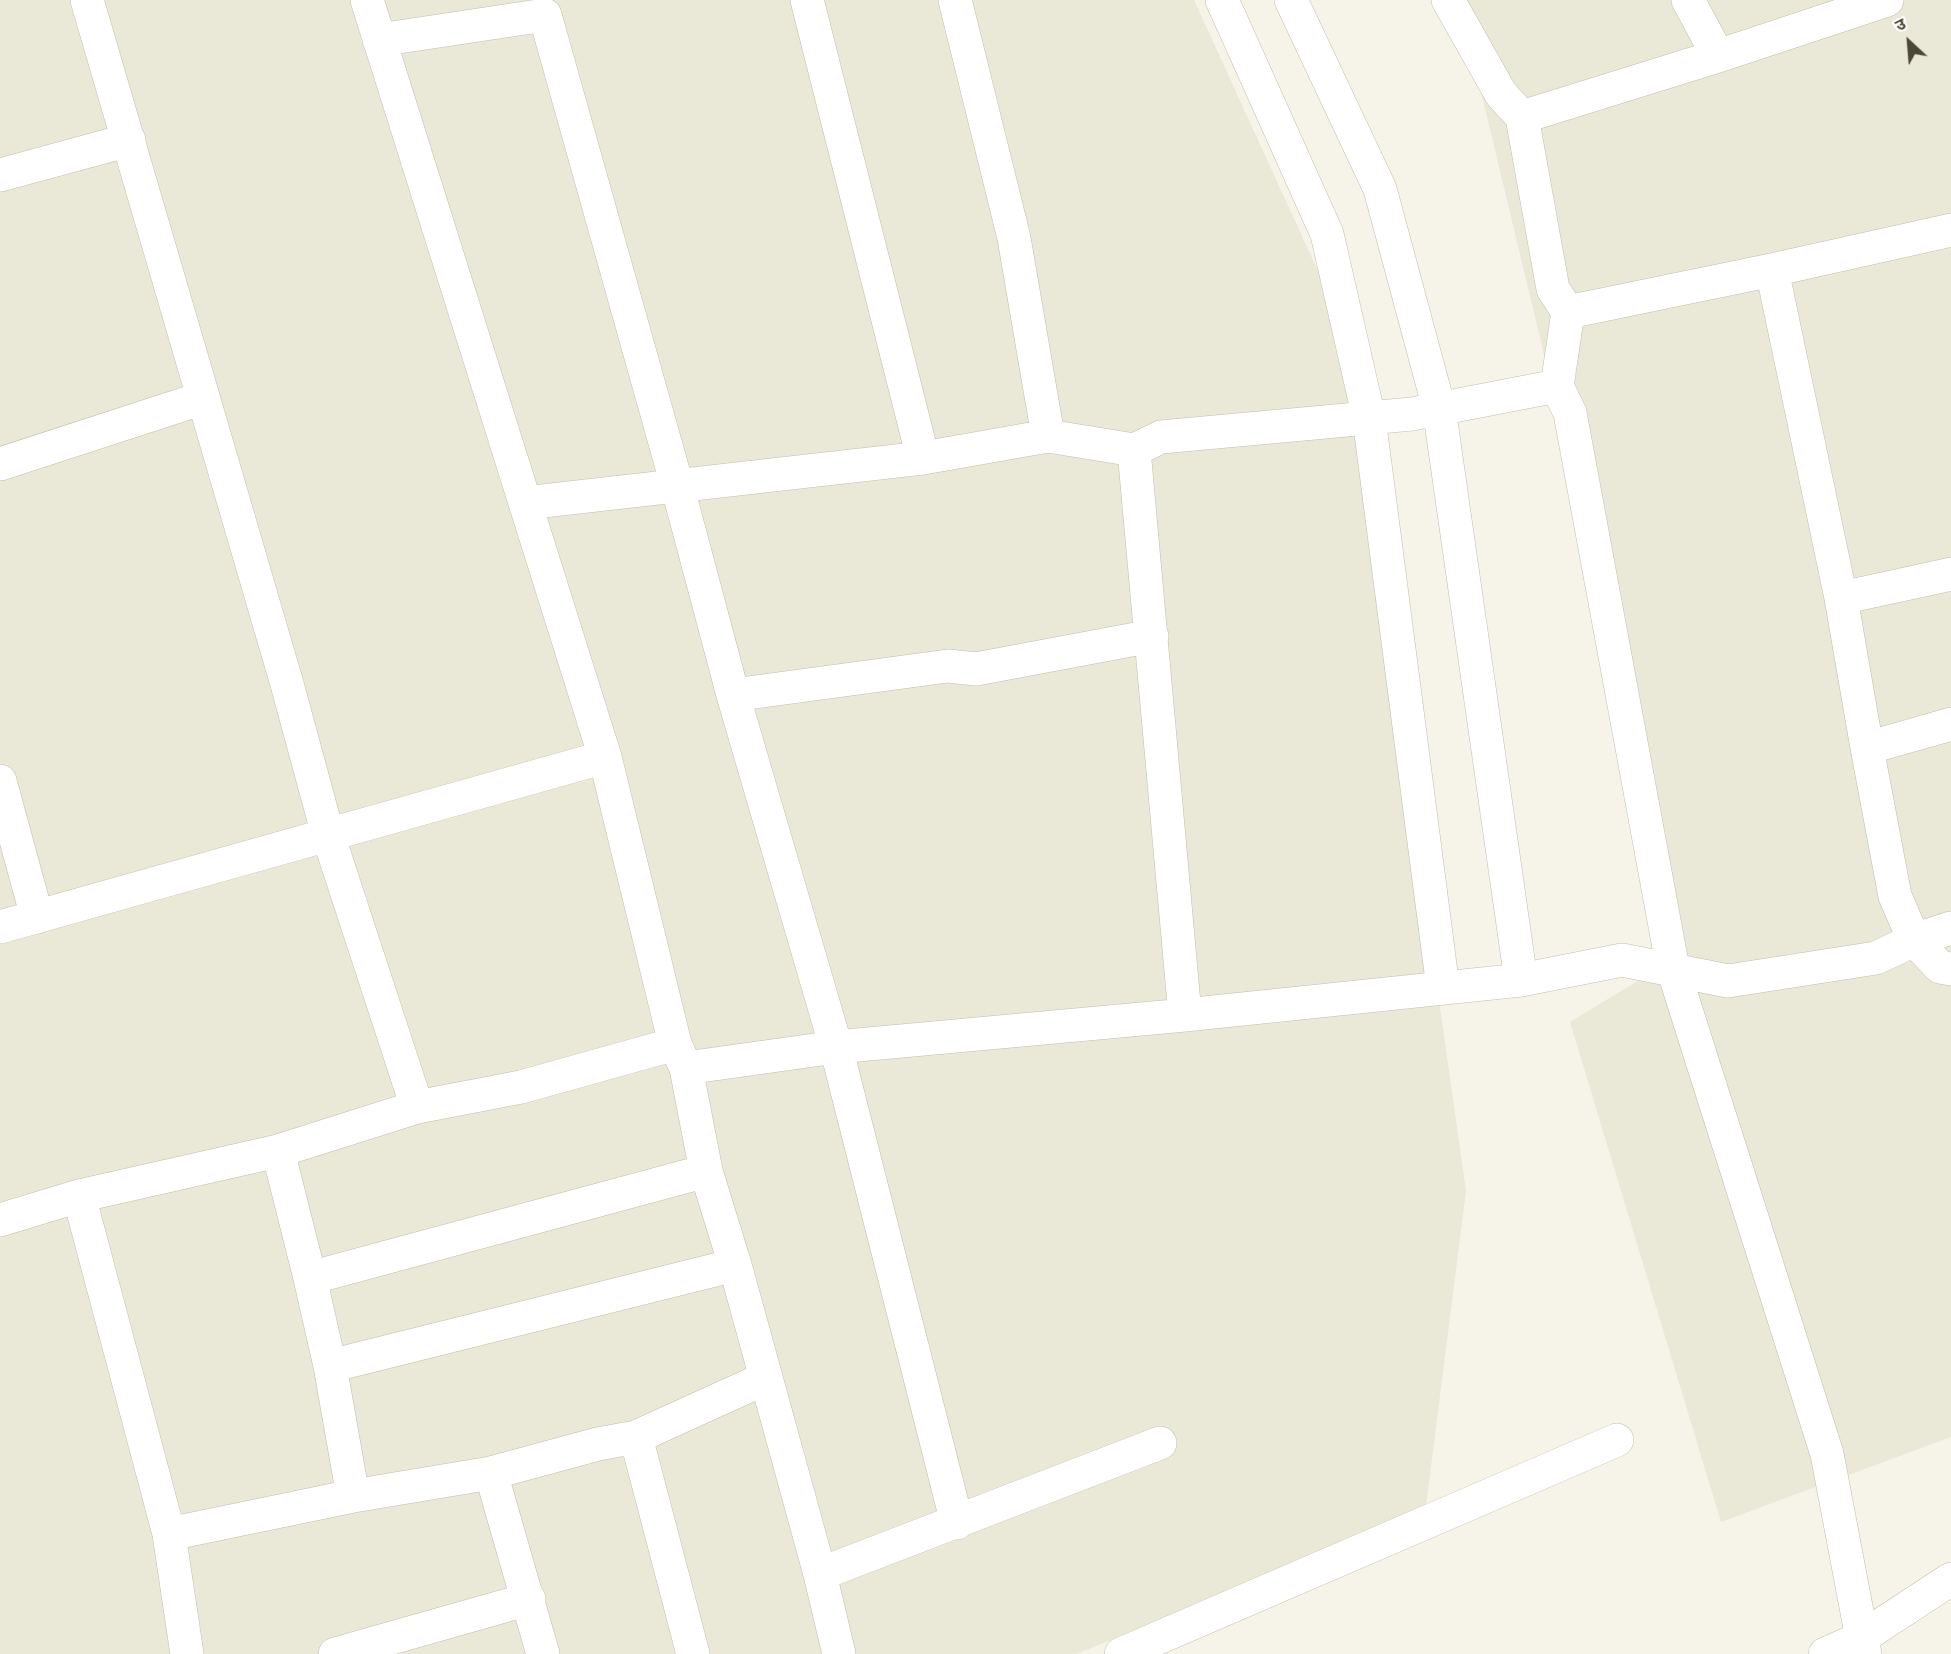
<!DOCTYPE html>
<meta charset="utf-8">
<style>
body{margin:0}
#map{position:relative;width:1951px;height:1654px;overflow:hidden;background:#f6f4e9;font-family:Overpass,"Noto Sans Devanagari",sans-serif}
canvas{display:block}
.north{position:absolute;left:1879px;top:12px;width:60px;height:60px;-webkit-text-stroke:4px #fff;paint-order:stroke;rotate:334deg;font-size:16px;font-weight:700;line-height:24px;text-align:center;color:#4b4737}
.north::after{content:'';display:block;margin:auto;width:21px;height:27px;background:#4b4737;clip-path:polygon(50% 0,100% 100%,50% 72%,0 100%)}
</style>
<div id="map">
<canvas width="1951" height="1654"></canvas>
<div class="north">उ</div>
</div>
<script>
const c = document.querySelector('canvas').getContext('2d');
c.lineJoin = 'round';
function fillPath(path, color) { c.fillStyle = color; c.fill(path, 'evenodd'); }
function strokePath(path, color, width, dash) { c.strokeStyle = color; c.lineWidth = width; c.lineCap = dash ? 'butt' : 'round'; c.setLineDash(dash || []); c.stroke(path); }
fillPath(new Path2D(`
 M0,0H1194L1344,328L1466,1191L1425,1514L1076,1654H0Z
 M1459,0H1951V1437L1721,1522L1570,1022L1687,951Z`), '#eae8d7');
const street = new Path2D(`
 M87,0L287,684L328,835L417,1107
 M807,0L923,458
 M955,0L1014,238L1048,436
 M1222,0L1327,234L1369,418L1443,988
 M1291,0L1380,189L1439,408L1521,980
 M1448,0L1501,94L1522,117L1553,289L1568,312L1557,386L1570,413L1673,969L1827,1454L1865,1654
 M1688,0L1718,56
 M379,40L545,15L677,485L733,695L836,1047L957,1523
 M1522,117L1718,56L1887,0
 M0,175L129,140
 M1772,270L1841,598L1867,748L1895,896L1914,940L1940,967L1951,969
 M1568,312L1772,270L1951,230
 M1134,450L1185,1015
 M0,464L203,398
 M525,503L923,458L1048,436L1134,450L1161,437L1412,414L1557,386
 M1841,598L1951,574
 M733,695L948,666L976,669L1152,636
 M1867,748L1951,724
 M605,757L675,1044L686,1068L706,1171L735,1265L820,1574L839,1654
 M0,781L37,917
 M0,927L605,757L367,0
 M686,1068L836,1047L1185,1015L1521,980L1622,960L1728,981L1876,958L1914,940L1951,928
 M278,1151L310,1278L330,1366L353,1496
 M79,1196L169,1534L187,1654
 M0,1220L79,1196L278,1151L417,1107L521,1087L675,1044
 M310,1278L706,1171
 M330,1366L735,1265
 M636,1437L693,1654
 M491,1473L543,1654
 M169,1534L353,1496L491,1473L598,1444L636,1437L766,1378
 M820,1574L1160,1443
 M335,1654L529,1599
 M1121,1654L1617,1440
 M1825,1654L1861,1638L1951,1579`);
strokePath(street, '#c2bfab', 34);
strokePath(street, '#fff', 33);
</script>
